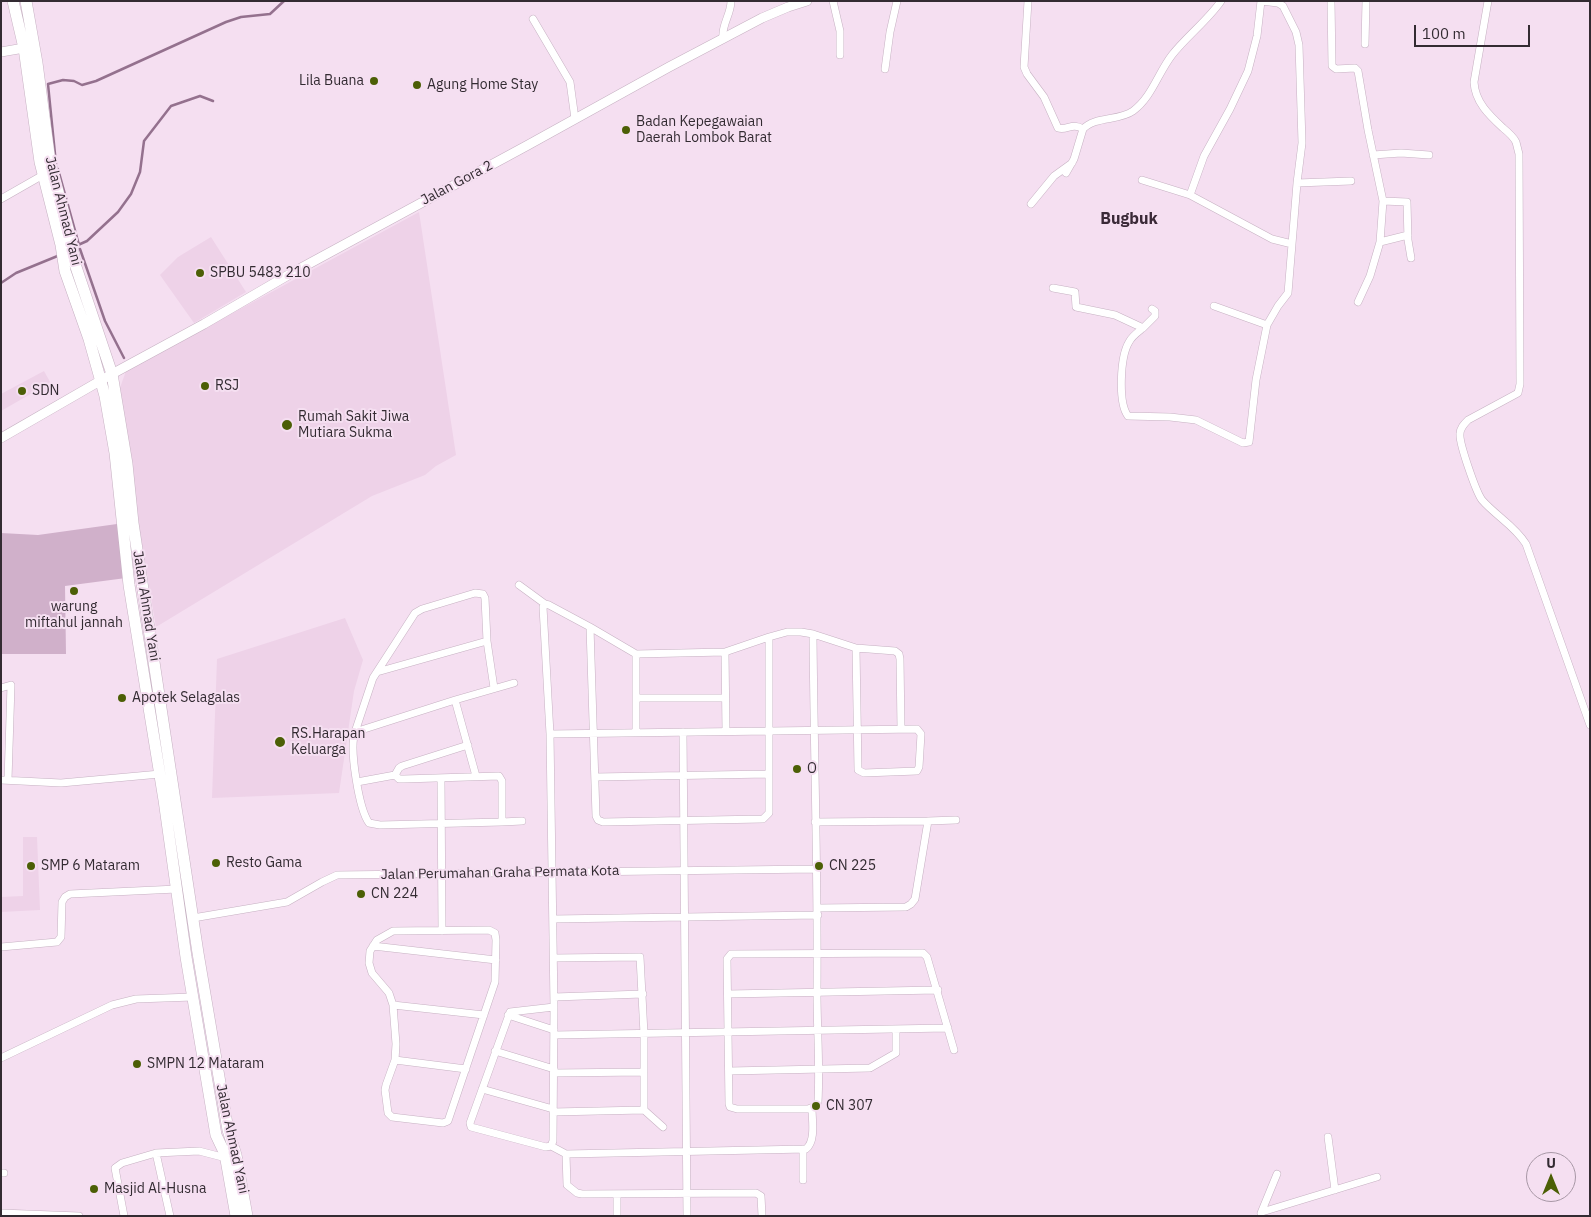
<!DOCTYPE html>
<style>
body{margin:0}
#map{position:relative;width:1591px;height:1217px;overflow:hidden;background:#f5dff1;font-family:"IBM Plex Sans",sans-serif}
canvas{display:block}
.frame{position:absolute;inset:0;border:2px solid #332b32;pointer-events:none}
.north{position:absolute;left:1526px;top:1152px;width:50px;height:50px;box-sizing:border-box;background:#f5dff1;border:1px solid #a797a5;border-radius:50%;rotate:0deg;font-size:14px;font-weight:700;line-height:20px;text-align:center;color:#332b32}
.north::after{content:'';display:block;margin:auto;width:18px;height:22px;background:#4c5f06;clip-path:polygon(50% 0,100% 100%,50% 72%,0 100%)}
.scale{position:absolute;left:1414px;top:25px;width:116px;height:22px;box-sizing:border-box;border:2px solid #332b32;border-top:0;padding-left:6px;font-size:15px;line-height:18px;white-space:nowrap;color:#332b32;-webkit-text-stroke:4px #f5dff1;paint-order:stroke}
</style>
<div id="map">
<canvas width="1591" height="1217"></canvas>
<div class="frame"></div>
<div class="north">U</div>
<div class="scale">100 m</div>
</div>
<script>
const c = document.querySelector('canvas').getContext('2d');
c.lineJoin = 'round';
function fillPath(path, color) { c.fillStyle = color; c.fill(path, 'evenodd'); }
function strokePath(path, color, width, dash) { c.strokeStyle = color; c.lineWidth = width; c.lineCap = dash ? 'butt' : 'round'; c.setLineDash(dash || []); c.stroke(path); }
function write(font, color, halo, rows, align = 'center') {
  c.font = font + ' "IBM Plex Sans",sans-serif'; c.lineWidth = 4; c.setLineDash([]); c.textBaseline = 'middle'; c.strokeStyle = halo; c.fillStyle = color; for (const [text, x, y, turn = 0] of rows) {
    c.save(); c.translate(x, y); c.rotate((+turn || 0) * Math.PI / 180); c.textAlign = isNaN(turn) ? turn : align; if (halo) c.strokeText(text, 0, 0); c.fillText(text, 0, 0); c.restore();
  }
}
fillPath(new Path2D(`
 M419,212L456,455L436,466L425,475L372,496L156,627L117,396L126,371Z
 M211,237L246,292L194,323L160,275L178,257Z
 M44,371L54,389L45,394L41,388L1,411V394Z
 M345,618L363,660L354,691L339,793L212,798L217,659Z
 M23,837H37L40,910L1,912V897L23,896Z`), '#eed2e8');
fillPath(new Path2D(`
 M117,524L126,578L65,586L66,654H1V533L38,535Z`), '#d0b0ca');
strokePath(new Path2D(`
 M56,164L48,84L63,80L74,81L82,85L96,81L226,22L241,17L270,14L284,1
 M58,169L79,245
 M78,245L87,241L118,212L131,194L140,172L144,141L171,106L200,96L213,101
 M80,249L105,321L124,358
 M1,283L16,273L60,255`), '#94718e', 2.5);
const minor = new Path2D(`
 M833,1L840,31V55
 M1028,1L1024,67L1027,74L1044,97L1058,128C1067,131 1072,122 1083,129C1095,116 1119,121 1133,111C1152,97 1158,73 1172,55C1186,37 1209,19 1221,1
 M1331,1L1332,66L1336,69L1355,68L1358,71L1368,130L1383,201L1380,242L1370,276L1358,302
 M1488,1L1474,82C1475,102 1489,115 1503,128C1508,132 1513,136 1516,142C1517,146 1518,150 1519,154L1520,384L1518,393L1468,420C1464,424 1460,428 1460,434C1459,443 1476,492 1482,500C1496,516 1515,526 1526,544L1590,725
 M533,19L570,82L575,119
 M723,39C721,25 731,15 731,1
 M1365,44L1366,1
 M885,69L890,32L897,1
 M1373,155L1401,153L1429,155
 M1066,173L1074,159L1083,129
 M1142,180L1190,195L1272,239L1292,244
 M1297,183L1351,181
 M1,199L43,175
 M1383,201L1407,202L1408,240L1411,258
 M1031,204L1054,176L1072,163
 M1380,242L1408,235
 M1053,288L1075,292L1076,307L1115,315L1143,328C1138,332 1132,336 1129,342C1120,357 1118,403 1128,416L1170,417L1196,420L1243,443L1249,442L1256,380L1267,325L1278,306L1288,293L1297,183L1302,143L1299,45L1296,32L1283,6L1278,3L1261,1L1257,36L1248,71L1230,109L1204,156L1190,195
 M1214,306L1267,325
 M1143,328L1155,316V311L1152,309
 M519,585L545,604
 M813,634C814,753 818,873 817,992C817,1029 820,1066 818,1102L816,1106L808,1109H737L730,1107L729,1104L727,959L731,954L923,953L927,957L954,1050
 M769,637L787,632H801L813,634L856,648L895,651L899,654L900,659L901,729
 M636,654L725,652
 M377,672L487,641
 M1,688L11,685L8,780
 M637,698H725
 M455,700L514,683
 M355,732L373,678L415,613L422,609L475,593L483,594L485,598L487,641L494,688
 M683,732C683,894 686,1055 687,1216
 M636,733V654L590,627L596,816L598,820L603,822L763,819L769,813V637L725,652L726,731
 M550,734C673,732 795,730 917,729L921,734L919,767L917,771L864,773L858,770L856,648
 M395,775L399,768L402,766L468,745
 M595,777L769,774
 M441,779L442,931
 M1,780L61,783L160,774
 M357,782L395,775L399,779H404L499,776L502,781V822L380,825L369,823C359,809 349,749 355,732L455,700L476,776
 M928,821L956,820
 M502,822L522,821
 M815,822L928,821L915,899L911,904L906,907L818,908
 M193,918L287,902L322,882L337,875L816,869
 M553,919L818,915
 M489,930L495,933L496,940L495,982L448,1121L443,1123L392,1117L388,1113L385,1090L386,1085L395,1060L396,1044L393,1005L389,993L372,973L369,963L370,951L377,940L393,931Z
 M373,946L496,960
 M1,947L57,942L61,937L62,902L65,897L70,894L177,889
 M554,958L640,957L644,1034V1110L663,1127
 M728,994L938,990
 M554,997L643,994
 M393,1005L484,1015
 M554,1007L510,1012L470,1123L471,1127L546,1147L551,1146L566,1154L806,1149C816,1141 812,1120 812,1108
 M508,1015L554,1030
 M554,1035L948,1028
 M495,1051L554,1069
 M1,1058L112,1005L136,999L193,997
 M395,1060L466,1069
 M729,1071L870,1068L896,1053V1030
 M554,1073L644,1072
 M482,1089L553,1109
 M553,1112L644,1110
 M1328,1137L1335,1190
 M551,1146L553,1141L554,1007L550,734L543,607L545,604L549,605L590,627
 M803,1149V1180
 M156,1153L199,1151L226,1158
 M566,1154L567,1185L577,1193L582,1194L756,1193L761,1196L762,1216
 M1,1173H4
 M617,1194V1216
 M1262,1212L1377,1177
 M1,1213L79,1216
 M1261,1213L1277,1174
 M124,1216L115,1168L122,1163L156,1153L170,1216`);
const tertiary = new Path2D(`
 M1,52L24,48
 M1,438L112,374L204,324L290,274L528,145L669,67L762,18L788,7L807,1`);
const trunk = new Path2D(`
 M13,1L24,48L40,162L61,245L65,271L89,339L105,396L115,453L129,585L164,800L186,957L216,1135L225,1154L236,1216
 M26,1L37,63L50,162L71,240L75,264L112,374L127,464L133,523L198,953L228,1130L236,1155L247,1216`);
strokePath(minor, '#c6b1c2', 8);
strokePath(tertiary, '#c6b1c2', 10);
strokePath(trunk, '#c6b1c2', 12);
strokePath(minor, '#fff', 7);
strokePath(tertiary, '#fff', 9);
strokePath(trunk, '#fff', 11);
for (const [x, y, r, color] of [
 [374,81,5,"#4c5f06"],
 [417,85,5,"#4c5f06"],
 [626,130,5,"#4c5f06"],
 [200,273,5,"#4c5f06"],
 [205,386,5,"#4c5f06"],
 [22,391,5,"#4c5f06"],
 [287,425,6,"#4c5f06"],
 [74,591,5,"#4c5f06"],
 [122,698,5,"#4c5f06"],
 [280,742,6,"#4c5f06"],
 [797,769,5,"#4c5f06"],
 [216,863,5,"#4c5f06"],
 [31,866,5,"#4c5f06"],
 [819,866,5,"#4c5f06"],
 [361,894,5,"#4c5f06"],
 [137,1064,5,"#4c5f06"],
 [816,1106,5,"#4c5f06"],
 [94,1189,5,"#4c5f06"]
]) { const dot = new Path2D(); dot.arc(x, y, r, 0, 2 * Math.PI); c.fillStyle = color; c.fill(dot); strokePath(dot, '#f5dff1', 2); }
write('14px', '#332b32', '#f5dff1', [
 ["Lila Buana",364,81,"right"],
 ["Agung Home Stay",427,85],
 ["Badan Kepegawaian",636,122],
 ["Daerah Lombok Barat",636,138],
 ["SPBU 5483 210",210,273],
 ["RSJ",215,386],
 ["SDN",32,391],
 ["Rumah Sakit Jiwa",298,417],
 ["Mutiara Sukma",298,433],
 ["warung",74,607,"center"],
 ["miftahul jannah",74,623,"center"],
 ["Apotek Selagalas",132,698],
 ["RS.Harapan",291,734],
 ["Keluarga",291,750],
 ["O",807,769],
 ["Resto Gama",226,863],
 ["SMP 6 Mataram",41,866],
 ["CN 225",829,866],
 ["CN 224",371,894],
 ["SMPN 12 Mataram",147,1064],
 ["CN 307",826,1106],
 ["Masjid Al-Husna",104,1189]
], 'left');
write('14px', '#332b32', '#f5dff1', [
 ["Jalan Gora 2",457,183,-28],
 ["Jalan Ahmad Yani",63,211,76],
 ["Jalan Ahmad Yani",146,606,81],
 ["Jalan Perumahan Graha Permata Kota",500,873,-1],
 ["Jalan Ahmad Yani",232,1139,78]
]);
write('bold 16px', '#3a2937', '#f5dff1', [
 ["Bugbuk",1129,219]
]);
</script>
